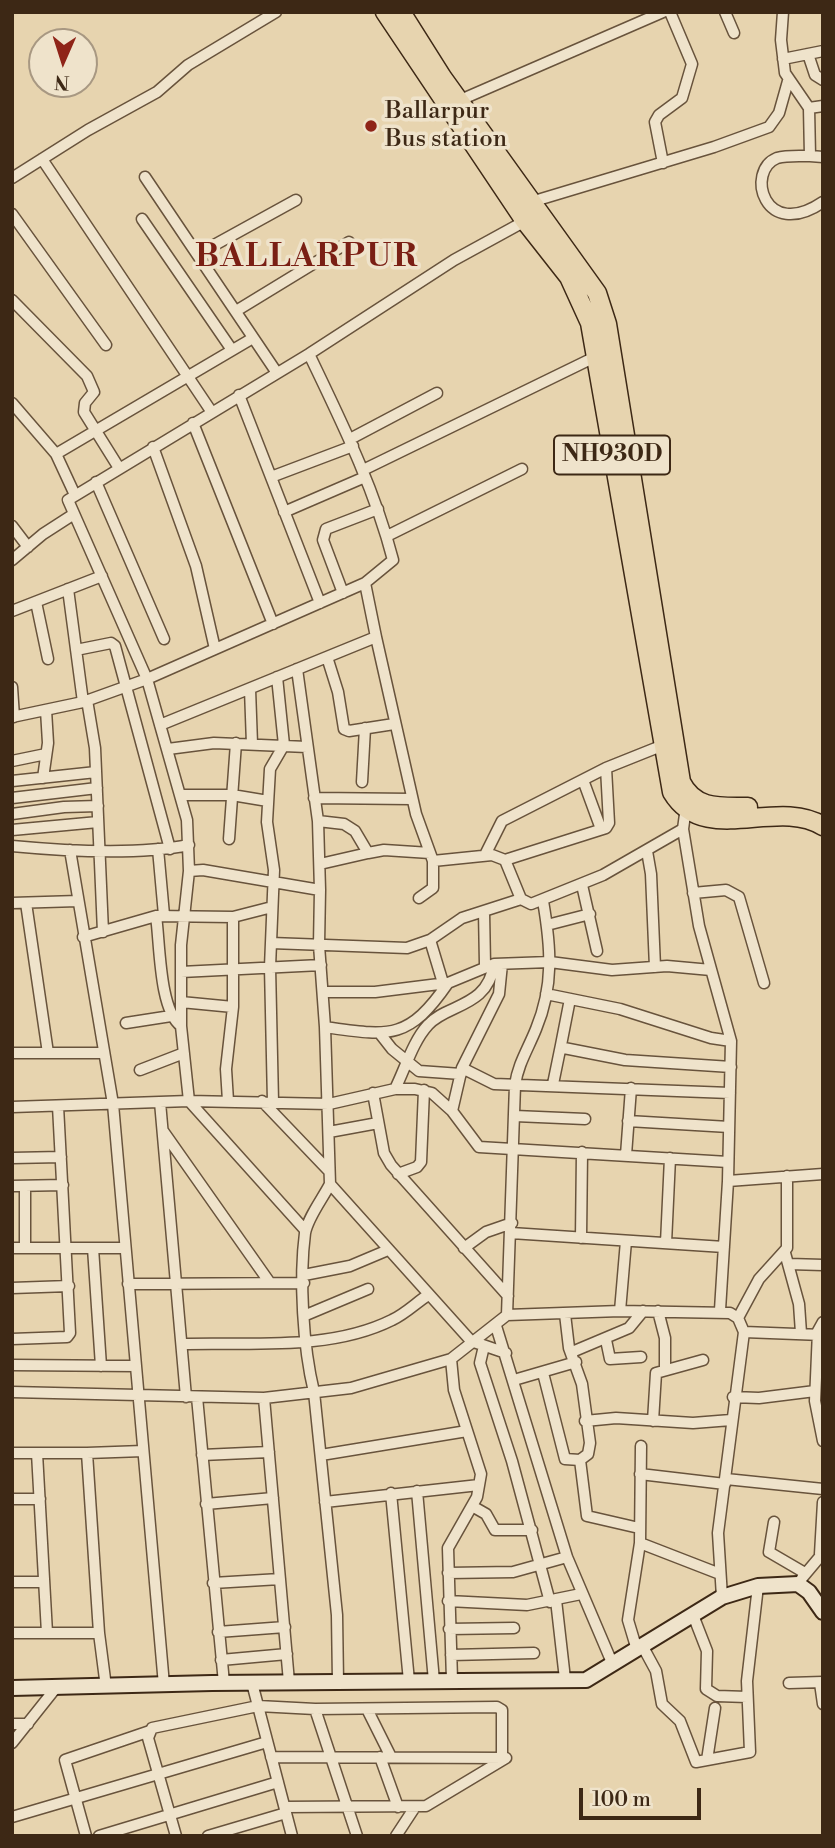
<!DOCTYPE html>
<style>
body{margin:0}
#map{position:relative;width:835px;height:1848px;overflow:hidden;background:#e7d4af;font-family:"Libre Bodoni",serif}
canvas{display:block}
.frame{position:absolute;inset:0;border:14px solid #3d2815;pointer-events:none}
.north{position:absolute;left:28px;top:28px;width:70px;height:70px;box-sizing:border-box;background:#efe3cb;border:2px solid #a89882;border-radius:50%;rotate:183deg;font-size:19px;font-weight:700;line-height:28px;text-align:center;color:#3d2815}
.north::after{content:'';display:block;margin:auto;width:24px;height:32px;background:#8f2418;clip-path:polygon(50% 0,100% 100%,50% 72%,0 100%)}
.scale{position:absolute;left:579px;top:1788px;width:122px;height:32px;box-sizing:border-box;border:4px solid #3d2815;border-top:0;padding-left:9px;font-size:21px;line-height:24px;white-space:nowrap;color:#3d2815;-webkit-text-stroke:5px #efe3cb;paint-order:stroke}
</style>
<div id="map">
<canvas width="835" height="1848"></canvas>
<div class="frame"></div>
<div class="north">N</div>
<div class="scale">100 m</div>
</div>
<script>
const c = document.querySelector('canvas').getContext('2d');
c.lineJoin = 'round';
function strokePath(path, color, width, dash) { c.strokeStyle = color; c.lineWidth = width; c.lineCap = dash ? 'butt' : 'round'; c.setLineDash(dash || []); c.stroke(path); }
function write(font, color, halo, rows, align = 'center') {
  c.font = font + ' "Libre Bodoni",serif'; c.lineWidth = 7; c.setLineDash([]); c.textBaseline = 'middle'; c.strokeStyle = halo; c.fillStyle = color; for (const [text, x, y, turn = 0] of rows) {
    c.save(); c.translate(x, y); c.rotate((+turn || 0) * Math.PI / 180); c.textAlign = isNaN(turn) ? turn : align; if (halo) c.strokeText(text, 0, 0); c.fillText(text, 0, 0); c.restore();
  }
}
const street = new Path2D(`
 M725,12L734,33
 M783,12L781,40L785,73L809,108L810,156C799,156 787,155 777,158C745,171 764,242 823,202
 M808,54L815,75L823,80
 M783,59L823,51
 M458,101L663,12
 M809,108L823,106
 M810,156L823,157
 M42,159L211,411
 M663,163L655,122L659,115L682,98L692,64L670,12
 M145,177L277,373
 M12,178L88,130L157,92L188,65L276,12
 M531,202L714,147L769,127L779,113L788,81
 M12,214L106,345
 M142,219L232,350
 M198,254L296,200
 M12,300L87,376L94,392L85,403L84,412L119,468
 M236,311L349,242
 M309,354C341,421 374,487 393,560L365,583
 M239,395L320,603
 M12,403L56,454L75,495
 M193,423L273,624
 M350,439L437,393
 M153,447L196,566L215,649
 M56,454L253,338
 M363,470L595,357
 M271,477L353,446
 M96,482L164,639
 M284,512L365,477
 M12,526L28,547
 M387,536L522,469
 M12,560L43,534L74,514
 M68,589L83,702
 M343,593L323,540L326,529L378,509
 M36,602L48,659
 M12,611L102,576
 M76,650L111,643L115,646L170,849
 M327,657L338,692L344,729L349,731L394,724
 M297,669L318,821
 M12,687L14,717
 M250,689L252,744
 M87,700L95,748L103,932
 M12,717L83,702L147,679L365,583L376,637
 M160,725L376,637L416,814L433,861V888L419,898
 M168,749L214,743L307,747
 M12,761L46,754
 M43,778L48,743L46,710
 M583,780L601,829
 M12,781L96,772
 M362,782L365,728
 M180,795H232L268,801
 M12,798L97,788
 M314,798L412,799
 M686,807L683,829L699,926L731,1041L728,1181L720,1310
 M12,814L64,807L98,806
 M12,830L98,822
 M229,839L236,743
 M12,846C65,851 138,855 189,845
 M158,849L164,915
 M70,850L113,1104L164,1685
 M647,851L651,874L655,967
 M485,855L502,821L606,768
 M505,860L606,828L609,823L606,768L661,746
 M433,861L492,855L505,860L521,899L531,904L603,875L683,829
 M320,864L368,853
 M189,871L203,870L320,890L318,821L344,824L355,831L368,853L384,850L430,853
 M582,885L597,951
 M320,890L319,945L325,1027L330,1184L471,1341L506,1353
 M693,893L726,890L739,897L764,983
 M12,903L78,901
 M26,903L48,1053
 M484,911L485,965
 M156,916C160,943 159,1010 181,1026
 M547,925L590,914
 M83,937L156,916L233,917L272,907
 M430,940L443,983
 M271,943L407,948L430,940L462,918L521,899
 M181,972L321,965
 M324,992H375L431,985L448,983L494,964L550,962L612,970L667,966L711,970
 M546,994L620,1009L711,1038L731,1041
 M570,999L561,1045L564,1048L625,1060L731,1067
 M181,1002L233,1007
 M126,1023L171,1016
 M325,1027C389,1036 408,1041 448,983
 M381,1035L392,1049L419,1071L461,1074
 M12,1053H104
 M462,1068L494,1084L730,1093
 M140,1070L184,1053
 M553,1084L561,1045
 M395,1089C405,1069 413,1041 428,1025C446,1004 488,1008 494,964
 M373,1093L384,1153L391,1165L508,1296
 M228,1101L226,1069L233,1007V917
 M262,1101L329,1171
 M160,1102L186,1397
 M273,1102L270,967L274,870L267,822L270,769L284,745L277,677
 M12,1107L189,1101L329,1104L395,1089H415L432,1093L452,1111L479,1147L728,1162
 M452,1111L462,1068L499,994L502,964
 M515,1116L585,1119
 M628,1121L729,1127
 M163,1131L270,1283
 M329,1132L378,1123
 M626,1155L631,1088
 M12,1158L61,1157
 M398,1174L417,1167L421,1162L424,1090
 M728,1181L823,1174
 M330,1184C323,1198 308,1217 305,1233C299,1279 303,1347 314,1392L337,1615L338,1682
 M12,1186L63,1185
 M25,1186V1248
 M305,1230L189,1101L181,1026V945L189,871L187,820L147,679L68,500L309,354L454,260L527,220
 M511,1233L724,1247
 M581,1238L582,1152
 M666,1243L670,1158
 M12,1248H125
 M93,1248L101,1366
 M464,1248L486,1232L512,1223
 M785,1253L799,1304L801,1333
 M789,1264L823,1265
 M304,1275L350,1266L388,1250
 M128,1284L304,1283
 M12,1288L69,1286
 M620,1311L626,1241
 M658,1311L665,1338V1369
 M306,1315L368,1289
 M507,1315L515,1085C518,1064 528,1049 536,1029C554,986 551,947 543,901
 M738,1318L759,1279L787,1248V1176
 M823,1322L818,1331L815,1401L823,1441
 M496,1326L567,1557L613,1665
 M744,1332L822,1335
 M12,1339L67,1337L70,1333L58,1106
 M606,1340L610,1359L641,1357
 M182,1344C250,1342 330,1351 392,1320C405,1314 416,1303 428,1295
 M484,1346L480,1363L512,1461L550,1602
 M572,1352L629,1328L643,1311
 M451,1359L454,1390L481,1474L477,1497L448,1548L452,1680
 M12,1365L136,1366
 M543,1373L565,1459L580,1460L588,1454L590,1443L582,1384L569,1348L565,1314
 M514,1380L576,1362
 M12,1392L264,1398L351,1388L451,1359L507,1315L620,1311L730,1313L738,1318L744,1332L718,1533L722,1597
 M197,1397L224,1683
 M733,1397L759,1398L815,1391
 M264,1398L289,1682
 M585,1421L616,1418L693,1423L731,1420
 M653,1421L656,1373L703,1360
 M641,1446L640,1543L720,1574
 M12,1453H87
 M37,1453L47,1633
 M202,1455L269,1452
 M321,1455L467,1431
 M580,1460L587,1516L639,1528
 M640,1474L725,1484
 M726,1479L823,1489
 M417,1491L434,1681
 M391,1493L409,1681
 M12,1499H40
 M325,1502L479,1485
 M206,1504L273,1498
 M472,1506L486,1514L495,1530H532
 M774,1522L769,1552L805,1573
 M820,1554L823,1502
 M448,1573L513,1572L567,1557
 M802,1578L823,1553
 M12,1582H44
 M213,1583L280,1579
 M556,1600L565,1679
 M448,1601L527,1605L581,1594
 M693,1615L707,1651L706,1689L717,1696L747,1697
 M449,1629L514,1628
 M218,1632L285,1627
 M12,1633H99L106,1687
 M99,1633L87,1453L143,1451
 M643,1647L656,1671L662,1704L680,1721L696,1762L750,1752L747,1681L758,1586
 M637,1650L628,1620L640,1543
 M451,1655L534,1653
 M221,1660L287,1654
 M252,1683L292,1836
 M789,1683L823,1682
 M820,1683L823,1704
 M315,1709L357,1836
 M367,1709L391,1757
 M12,1724H28
 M12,1743L55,1689
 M271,1757L506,1758L426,1806L285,1807
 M380,1757L398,1807
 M707,1760L715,1708
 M12,1817L267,1742
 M86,1836L65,1760L150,1731
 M99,1836L278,1782
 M176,1836L148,1738L152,1728L258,1706L315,1709L497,1707L502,1710V1757
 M208,1836L286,1813
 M396,1836L415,1807`);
const secondary = new Path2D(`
 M12,1688L212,1683L586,1680L722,1597L758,1586L798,1584L809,1592L823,1612`);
const highway = new Path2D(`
 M385,12L525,221L569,277L590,323L672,792C705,847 776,797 823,826
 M401,12L442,77L597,293L607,324L681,782C695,810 720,807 748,807`);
strokePath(street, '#68533c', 13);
strokePath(secondary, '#3d2815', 18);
strokePath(highway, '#3d2815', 21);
strokePath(street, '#efe3cb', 10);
strokePath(secondary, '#efe3cb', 14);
strokePath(highway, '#e7d4af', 18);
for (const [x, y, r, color] of [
 [371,126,7,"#8f2418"]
]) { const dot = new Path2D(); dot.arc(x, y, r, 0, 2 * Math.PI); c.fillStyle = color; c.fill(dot); strokePath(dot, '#efe3cb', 2.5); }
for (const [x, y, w] of [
 [612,455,116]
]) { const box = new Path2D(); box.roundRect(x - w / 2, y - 19.5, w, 39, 5); c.fillStyle = '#efe3cb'; c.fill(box); strokePath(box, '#3d2815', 2); }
write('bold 23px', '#3d2815', null, [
 ["NH930D",612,455]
]);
write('24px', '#3d2815', '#efe3cb', [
 ["Ballarpur",385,112],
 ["Bus station",385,140]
], 'left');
c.letterSpacing = '2px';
write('bold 32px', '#7a1f14', '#efe3cb', [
 ["BALLARPUR",307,258]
]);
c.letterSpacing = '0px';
</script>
